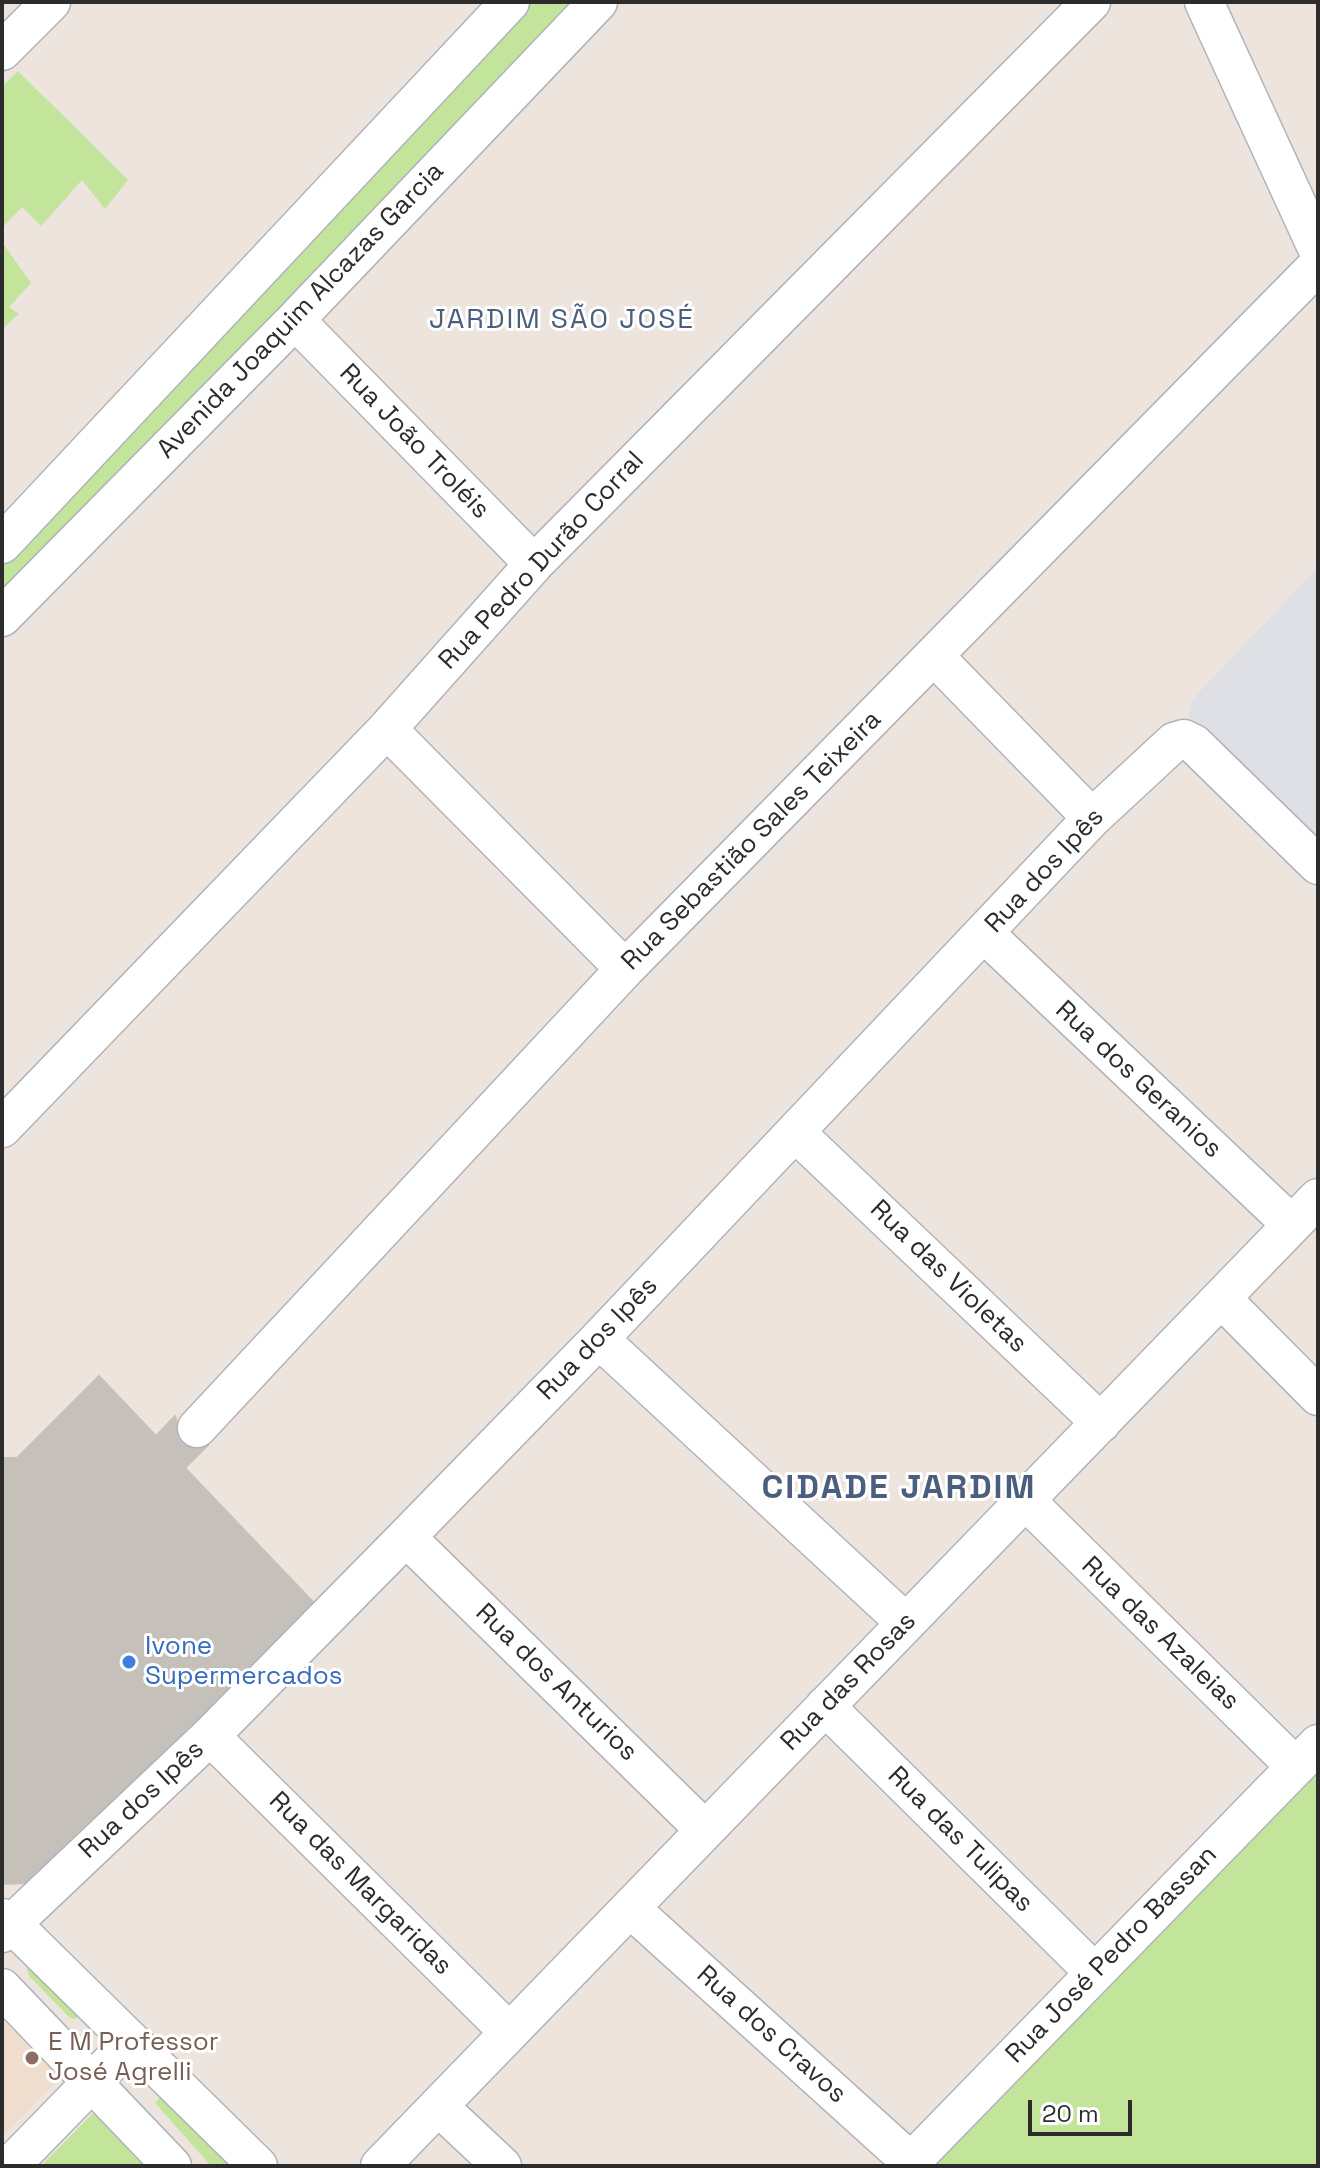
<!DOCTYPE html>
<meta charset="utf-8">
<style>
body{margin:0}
#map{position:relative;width:1320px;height:2168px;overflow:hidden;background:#eee4de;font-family:"Space Grotesk",sans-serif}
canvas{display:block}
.frame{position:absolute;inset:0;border:4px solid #2c2c2c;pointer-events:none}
.scale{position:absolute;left:1028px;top:2100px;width:104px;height:36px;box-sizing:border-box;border:4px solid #2c2c2c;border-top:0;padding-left:10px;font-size:24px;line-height:28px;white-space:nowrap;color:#2c2c2c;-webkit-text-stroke:6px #fff;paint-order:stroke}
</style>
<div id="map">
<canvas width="1320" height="2168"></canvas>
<div class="frame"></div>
<div class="scale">20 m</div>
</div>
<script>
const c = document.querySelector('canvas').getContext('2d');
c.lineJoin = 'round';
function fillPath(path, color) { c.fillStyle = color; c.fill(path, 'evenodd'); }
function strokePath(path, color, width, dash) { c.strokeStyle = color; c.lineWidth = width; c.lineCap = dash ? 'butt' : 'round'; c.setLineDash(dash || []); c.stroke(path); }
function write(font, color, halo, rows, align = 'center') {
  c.font = font + ' "Space Grotesk",sans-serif'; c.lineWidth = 6; c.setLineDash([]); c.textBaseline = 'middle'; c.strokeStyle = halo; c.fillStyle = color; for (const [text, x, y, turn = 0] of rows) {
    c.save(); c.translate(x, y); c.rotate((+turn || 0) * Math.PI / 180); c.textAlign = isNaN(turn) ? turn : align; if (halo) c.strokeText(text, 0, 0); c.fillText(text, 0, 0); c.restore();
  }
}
fillPath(new Path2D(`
 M1318,567V845L1188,721L1191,701Z`), '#dfdfe6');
fillPath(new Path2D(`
 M2,1980L62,2075L2,2137Z`), '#efdece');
fillPath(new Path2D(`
 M529,2H573L2,600V559L263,291Z
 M18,71L128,180L105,209L82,180L41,226L22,207L2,228V87Z
 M2,242L31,283L9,307L19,314L2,329Z
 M1318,1770V2166H933L1115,1981Z
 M35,1962L82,2012L75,2019L70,2018L29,1976L27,1969Z
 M162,2094L243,2166H211L155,2103Z
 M98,2108L179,2166H41Z`), '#c2e49b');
const building = new Path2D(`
 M99,1376L156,1436L175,1416L180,1432L195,1447L208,1445L185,1468L314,1603L198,1721L26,1883L2,1884V1458H17Z`);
fillPath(building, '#c6c0ba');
strokePath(building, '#c9c0b8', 2);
const street = new Path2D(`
 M1204,2L1318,250
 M2,51L51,2
 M295,320L534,564
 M2,544L510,2
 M2,617L295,320L598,2
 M934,656L1092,818
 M387,729L625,969
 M985,934L1292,1225
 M2,1128L387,729L534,564L1091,2
 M795,1132L1101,1423
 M1221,1298L1318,1396
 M599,1339L906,1623
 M197,1428L625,969L1318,265
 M1025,1500L1296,1767
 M406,1537L705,1830
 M825,1706L1095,1973
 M210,1736L509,2032
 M631,1909L911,2162
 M2,1918L11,1923L258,2166
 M2,1933L210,1736L406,1537L599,1339L1092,818L1174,742L1184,739L1194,744L1318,865
 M2,1988L172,2166
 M438,2106L502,2166
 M10,2166L130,2043
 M380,2166L1318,1198
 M907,2166L1318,1744`);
strokePath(street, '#afb4bc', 41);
strokePath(street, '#fff', 38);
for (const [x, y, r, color] of [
 [129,1662,8,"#3f7fe0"],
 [32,2058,8,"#8d6e63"]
]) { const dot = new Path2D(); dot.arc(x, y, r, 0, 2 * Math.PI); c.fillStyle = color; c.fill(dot); strokePath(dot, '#fff', 3); }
write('26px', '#2c2c2c', '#fff', [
 ["Avenida Joaquim Alcazas Garcia",301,311,-46],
 ["Rua João Troléis",414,442,46],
 ["Rua Pedro Durão Corral",542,561,-47],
 ["Rua Sebastião Sales Teixeira",752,841,-45],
 ["Rua dos Ipês",1045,871,-47],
 ["Rua dos Geranios",1138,1080,43],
 ["Rua das Violetas",948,1277,44],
 ["Rua dos Ipês",598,1339,-46],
 ["Rua das Azaleias",1160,1634,44],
 ["Rua das Rosas",849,1682,-46],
 ["Rua dos Anturios",556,1683,44],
 ["Rua dos Ipês",142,1800,-43],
 ["Rua das Tulipas",960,1840,45],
 ["Rua das Margaridas",360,1884,45],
 ["Rua José Pedro Bassan",1112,1955,-46],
 ["Rua dos Cravos",771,2035,42]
]);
write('26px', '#366cbe', '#fff', [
 ["Ivone",145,1647],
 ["Supermercados",145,1677]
], 'left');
write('26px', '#785e54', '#fff', [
 ["E M Professor",48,2043],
 ["José Agrelli",48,2073]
], 'left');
c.letterSpacing = '2px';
write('28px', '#4b5e7e', '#fff', [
 ["JARDIM SÃO JOSÉ",562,320]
]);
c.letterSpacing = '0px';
c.letterSpacing = '2px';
write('bold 34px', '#4b5e7e', '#fff', [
 ["CIDADE JARDIM",899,1489]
]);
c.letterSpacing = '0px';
</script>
